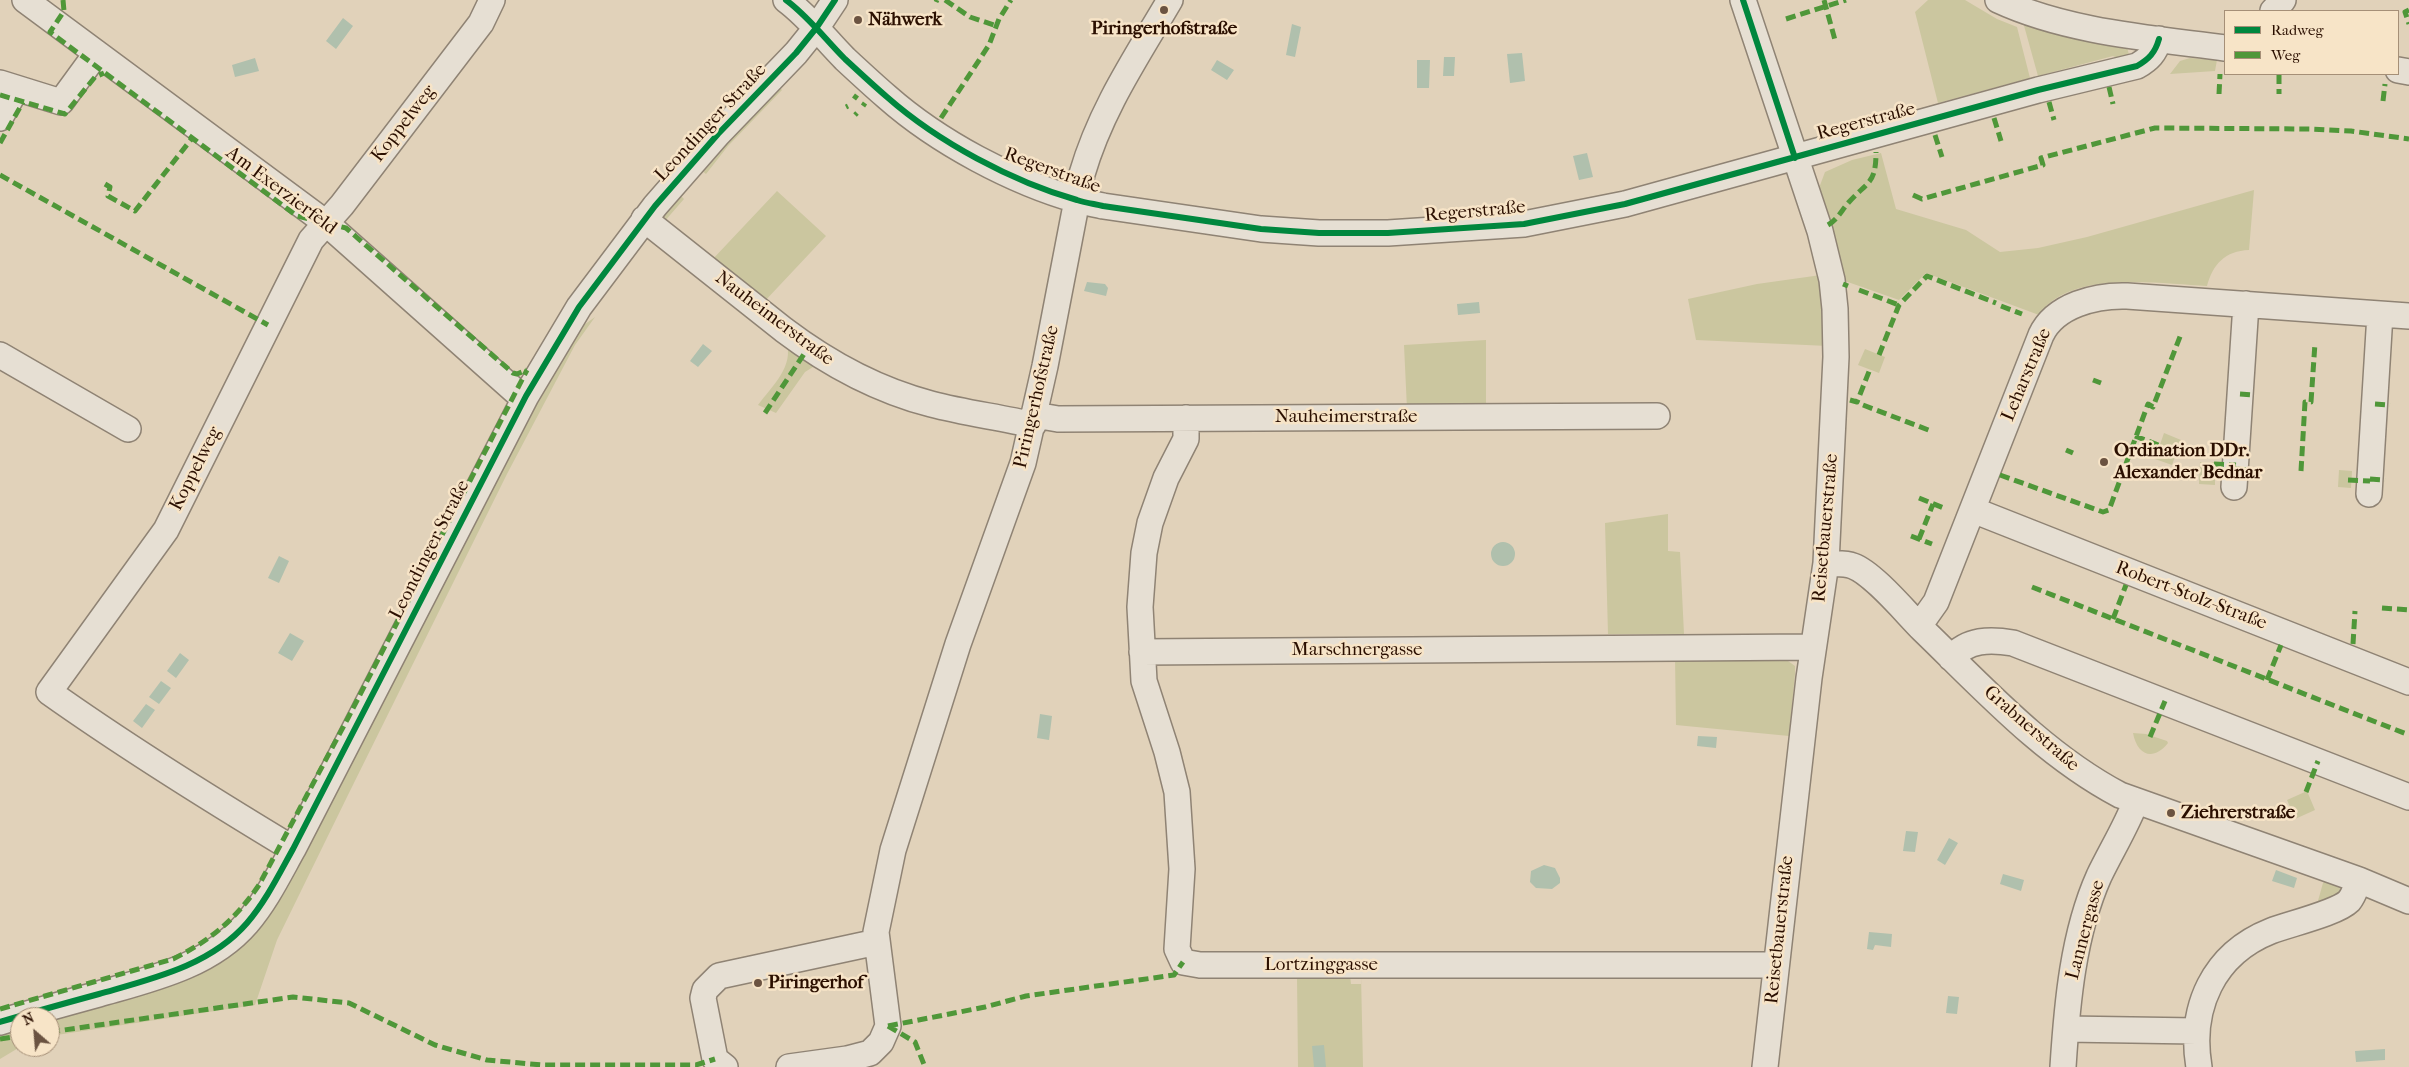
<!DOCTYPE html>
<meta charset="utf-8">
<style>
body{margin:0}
#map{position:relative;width:2409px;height:1067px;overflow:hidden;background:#e1d2ba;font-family:"IM FELL French Canon",serif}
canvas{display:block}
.legend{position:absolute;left:2224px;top:10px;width:175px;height:65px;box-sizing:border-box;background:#f7e4c7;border:1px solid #a58f77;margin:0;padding:6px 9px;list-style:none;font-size:15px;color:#2b0f00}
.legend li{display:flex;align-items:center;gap:10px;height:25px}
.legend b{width:25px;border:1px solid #a58f77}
.north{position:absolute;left:10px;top:1007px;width:50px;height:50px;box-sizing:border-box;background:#f7e4c7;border:1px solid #a58f77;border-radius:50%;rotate:333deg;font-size:14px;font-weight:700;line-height:20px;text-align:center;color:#2b0f00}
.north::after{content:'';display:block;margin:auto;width:18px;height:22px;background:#6b5341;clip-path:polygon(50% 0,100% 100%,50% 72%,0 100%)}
</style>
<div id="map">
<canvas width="2409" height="1067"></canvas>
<ul class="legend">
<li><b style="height:6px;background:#00873e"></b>Radweg</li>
<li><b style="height:6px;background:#4f9739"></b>Weg</li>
</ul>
<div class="north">N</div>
</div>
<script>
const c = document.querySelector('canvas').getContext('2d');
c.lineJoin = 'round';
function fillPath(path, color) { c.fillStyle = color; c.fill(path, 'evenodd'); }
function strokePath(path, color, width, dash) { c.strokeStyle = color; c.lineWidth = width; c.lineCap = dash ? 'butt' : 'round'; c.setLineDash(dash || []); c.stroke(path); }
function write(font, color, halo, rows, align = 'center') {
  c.font = font + ' "IM FELL French Canon",serif'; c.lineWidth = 5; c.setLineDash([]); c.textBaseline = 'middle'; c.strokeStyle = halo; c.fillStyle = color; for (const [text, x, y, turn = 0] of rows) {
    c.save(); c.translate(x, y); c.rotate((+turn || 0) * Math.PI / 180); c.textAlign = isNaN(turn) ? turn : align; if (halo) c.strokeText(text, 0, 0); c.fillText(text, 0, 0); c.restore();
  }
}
fillPath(new Path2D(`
 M1928,0H1965L1997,19L2017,27L2030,78L1938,103L1915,12Z
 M2023,22L2127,47L2129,55L2121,60L2113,56L2038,76Z
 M2190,58L2217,60L2215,71L2170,74L2180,61Z
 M778,86L782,90L728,146L706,174L701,170Z
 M1881,153L1896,209L1966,230L2000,252L2038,248L2087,237L2254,190L2249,250C2225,251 2213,264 2207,286C2160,284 2069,269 2039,315L1926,273L1899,300L1845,281L1832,230L1821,199L1819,188L1825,172L1852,160Z
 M777,191L826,236L763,303L711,261Z
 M679,194L684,199L664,222V215Z
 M1821,275L1828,346L1696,340L1688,299L1757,284Z
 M595,317L575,345L507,474L347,797L277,940L255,1005L50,1036V1019L234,951L574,332Z
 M1486,340V408L1407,409L1404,345Z
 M786,341L825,368L813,367L805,372L776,413L758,405C772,386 795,366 786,341Z
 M1865,349L1885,357L1879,373L1858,365Z
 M2164,433L2181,440L2172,465L2155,459Z
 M2200,462H2215V485L2199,484Z
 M2339,470L2352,471L2351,488L2338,487Z
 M1668,514V551L1680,552L1684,634H1608L1605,523Z
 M1781,656L1795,666V674L1789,736L1676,725L1675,657Z
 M2133,733L2146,734L2167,741L2168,743C2153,762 2137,755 2133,733Z
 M2307,791L2315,810L2295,819L2287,800Z
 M2325,881L2342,887L2343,892L2316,908L2323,883Z
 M1350,975L1351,984H1361V975L1363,1067H1298L1297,977Z
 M20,1026V1047L0,1059V1032Z`), '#cbc69f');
fillPath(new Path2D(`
 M343,18L353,26L336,49L326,41Z
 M1292,24L1301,27L1295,57L1286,55Z
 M1522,53L1525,81L1510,83L1507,54Z
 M1444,57H1455L1454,76H1443Z
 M255,58L259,71L235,77L232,65Z
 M1217,60L1234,70L1227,80L1211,70Z
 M1417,60H1430L1429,88H1417Z
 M1587,153L1593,177L1579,180L1573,156Z
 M1087,282L1105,284L1108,288L1106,296L1084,291Z
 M1479,302L1480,313L1458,315L1457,304Z
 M703,344L712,351L698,367L690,361Z
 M1491 554a12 12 0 1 1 24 0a12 12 0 1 1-24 0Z
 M279,556L289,561L279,583L268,578Z
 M290,633L304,641L292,661L278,653Z
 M180,653L189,660L176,678L167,671Z
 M161,681L171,688L159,704L149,697Z
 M146,704L155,710L142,728L133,721Z
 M1040,714L1052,716L1049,740L1037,738Z
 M1698,736L1717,737L1716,748L1697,746Z
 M1906,831L1918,832L1915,852L1903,851Z
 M1949,838L1958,843L1945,865L1937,860Z
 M1544,865L1555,868L1560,878V883L1552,889L1536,888L1530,882L1531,871Z
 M2276,870L2297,878L2294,888L2272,881Z
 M2003,874L2024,880L2021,891L2000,884Z
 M1869,932L1892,934L1891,947L1875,945L1873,950L1867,949Z
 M1948,996L1959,997L1957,1014L1946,1013Z
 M1324,1045L1326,1067H1314L1312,1046Z
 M2385,1049V1060L2356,1062L2355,1051Z`), '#b0c0ad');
const minor = new Path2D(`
 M25,0L326,223L515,391L526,396
 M786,0C809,17 825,39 845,59C859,72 873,85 887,97C938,142 1013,182 1077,200C1086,203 1095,204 1103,206L1261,229L1319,233H1388L1524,224L1625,204L2038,90L2137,66C2149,59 2155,53 2159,39
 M1743,0L1820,231L1832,280L1835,309L1836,357L1826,563L1809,678L1765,1067
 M1998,0C2067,32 2150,38 2225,48
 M2273,11L2283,0
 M2398,70L2409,72
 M0,83L61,102L96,54
 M0,118L16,89
 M644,219L784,330C829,364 877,390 931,404C965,413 999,417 1033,425
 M0,355L128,429
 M1035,415L1058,419L1657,416
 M1186,418V439L1166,478L1150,523L1144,553L1140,607L1144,681L1167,752L1177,792L1182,869L1177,949L1183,962L1200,965H1776
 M2234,487L2246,304
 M2369,494L2380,314
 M1973,510L2409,682
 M1826,563C1834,564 1845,563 1853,566C1873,573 1906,613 1923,630C1984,689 2044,755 2120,795L2359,880L2409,901
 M1919,626L1936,602L2041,335C2055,305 2096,295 2127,296L2409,316
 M1142,652L1813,647
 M1951,658C1968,639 1990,639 2013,643L2409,797
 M293,849C210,799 128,748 49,692L166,530L311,240L342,205L481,23L492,0
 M0,1022C33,1012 66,1003 99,994C151,979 210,966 247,923C266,901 279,874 293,849L526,396L579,307L655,206L718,134L796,53L817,27L835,0
 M2066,1029L2196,1031
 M725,1067L715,1059L703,998L705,990L719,976L877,942
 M789,1067L847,1059L870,1053L881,1042L888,1026L876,932L893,850L958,644L1023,463L1045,366L1082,174C1101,109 1136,58 1170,0
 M2063,1067C2067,1004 2073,934 2099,876C2111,851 2126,827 2136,801
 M2199,1067C2189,1008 2213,954 2271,931C2289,924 2337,913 2349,901C2354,895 2356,887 2359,880`);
strokePath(minor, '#8f8374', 28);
strokePath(minor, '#e6dfd3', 25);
strokePath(new Path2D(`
 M63,0L64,11L50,32L297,216L346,228L513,373L517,374L527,370
 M945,0L970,17L997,26
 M1824,0L1835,40
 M936,2L937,0
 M2409,10L2405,12L2409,24
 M1786,19L1846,0
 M2279,74V94
 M2109,87L2113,104
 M2219,94L2220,74
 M0,95L65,114L95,77L104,73
 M854,99L857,95
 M2383,101L2385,84
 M2049,102L2054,120
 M863,106L865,103
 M846,107L848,106
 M855,115L857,113
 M941,118L989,45L999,19L1011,0
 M1994,118L2001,141
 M1935,135L1942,157
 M0,143L23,102
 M0,175L268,325
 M105,184L110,187L108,196L135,211L193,137
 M1913,195L1922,199L2043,165L2041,158L2155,128L2310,129L2351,131L2409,139
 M1828,225C1838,219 1841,211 1849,202C1868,181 1876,184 1876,152
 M1843,284L1848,286
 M1859,290L1899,305
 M2001,306L2022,314
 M1879,355L1899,305L1927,276L1996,303
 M2093,380L2101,383
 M2240,394L2254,395
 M1850,400L1857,402L1870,369
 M2375,404L2390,405
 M1863,405L1931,431
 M765,413L808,348
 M2135,436L2161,446
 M2066,450L2073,453
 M2214,464L2236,465
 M2236,469L2249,470
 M2301,471L2305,402H2311L2315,343
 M2000,475L2103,512L2109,510L2148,404L2153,407L2181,334
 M2370,479L2385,480
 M2348,480L2370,481
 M1919,498L1946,509
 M1911,536L1932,544
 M1919,539L1933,504
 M2032,587L2409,735
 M2382,608L2409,610
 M2113,619L2126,585
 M2353,644L2355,611
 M2267,680L2281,645
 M2150,737L2165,701
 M2306,792L2318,761
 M0,1009L173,959C211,940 235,920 259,885L348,718L527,370
 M888,1026L985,1007L1026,996L1174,975L1183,962
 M888,1026L915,1042L925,1067
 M50,1032L293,997L349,1003L435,1045L487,1060L542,1065H696L715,1059
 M0,1039L20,1036`), '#4f9739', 5, [10, 5]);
strokePath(new Path2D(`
 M786,0C809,17 825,39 845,59C859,72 873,85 887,97C938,142 1013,182 1077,200C1086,203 1095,204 1103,206L1261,229L1319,233H1388L1524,224L1625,204L2038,90L2137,66C2149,59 2155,53 2159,39
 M1743,0L1795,158
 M0,1022C33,1012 66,1003 99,994C151,979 210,966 247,923C266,901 279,874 293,849L526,396L579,307L655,206L718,134L796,53L817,27L835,0`), '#00873e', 6);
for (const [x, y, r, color] of [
 [1164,10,5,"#6b5341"],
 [858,20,5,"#6b5341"],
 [2104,462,5,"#6b5341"],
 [2171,813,5,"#6b5341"],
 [758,983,5,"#6b5341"]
]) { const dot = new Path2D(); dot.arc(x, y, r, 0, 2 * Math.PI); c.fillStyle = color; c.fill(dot); strokePath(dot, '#f7e4c7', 2); }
write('bold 19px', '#2b0f00', '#f7e4c7', [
 ["Nähwerk",868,20],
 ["Piringerhofstraße",1164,29,"center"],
 ["Ordination DDr.",2114,451],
 ["Alexander Bednar",2114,473],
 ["Ziehrerstraße",2181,813],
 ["Piringerhof",768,983]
], 'left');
write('19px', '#2b0f00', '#f7e4c7', [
 ["Regerstraße",1866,122,-15],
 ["Leondinger Straße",711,123,-47],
 ["Koppelweg",404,124,-52],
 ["Regerstraße",1052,171,20],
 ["Am Exerzierfeld",281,191,37],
 ["Regerstraße",1475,212,-5],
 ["Nauheimerstraße",774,319,37],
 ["Leharstraße",2027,375,-67],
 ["Piringerhofstraße",1037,397,-77],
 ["Nauheimerstraße",1346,417],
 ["Koppelweg",196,469,-63],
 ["Reisetbauerstraße",1826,528,-85],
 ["Leondinger Straße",430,550,-63],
 ["Robert-Stolz-Straße",2191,596,21],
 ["Marschnergasse",1357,650],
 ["Grabnerstraße",2031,729,41],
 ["Reisetbauerstraße",1780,930,-84],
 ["Lannergasse",2086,930,-75],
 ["Lortzinggasse",1321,965]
]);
</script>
